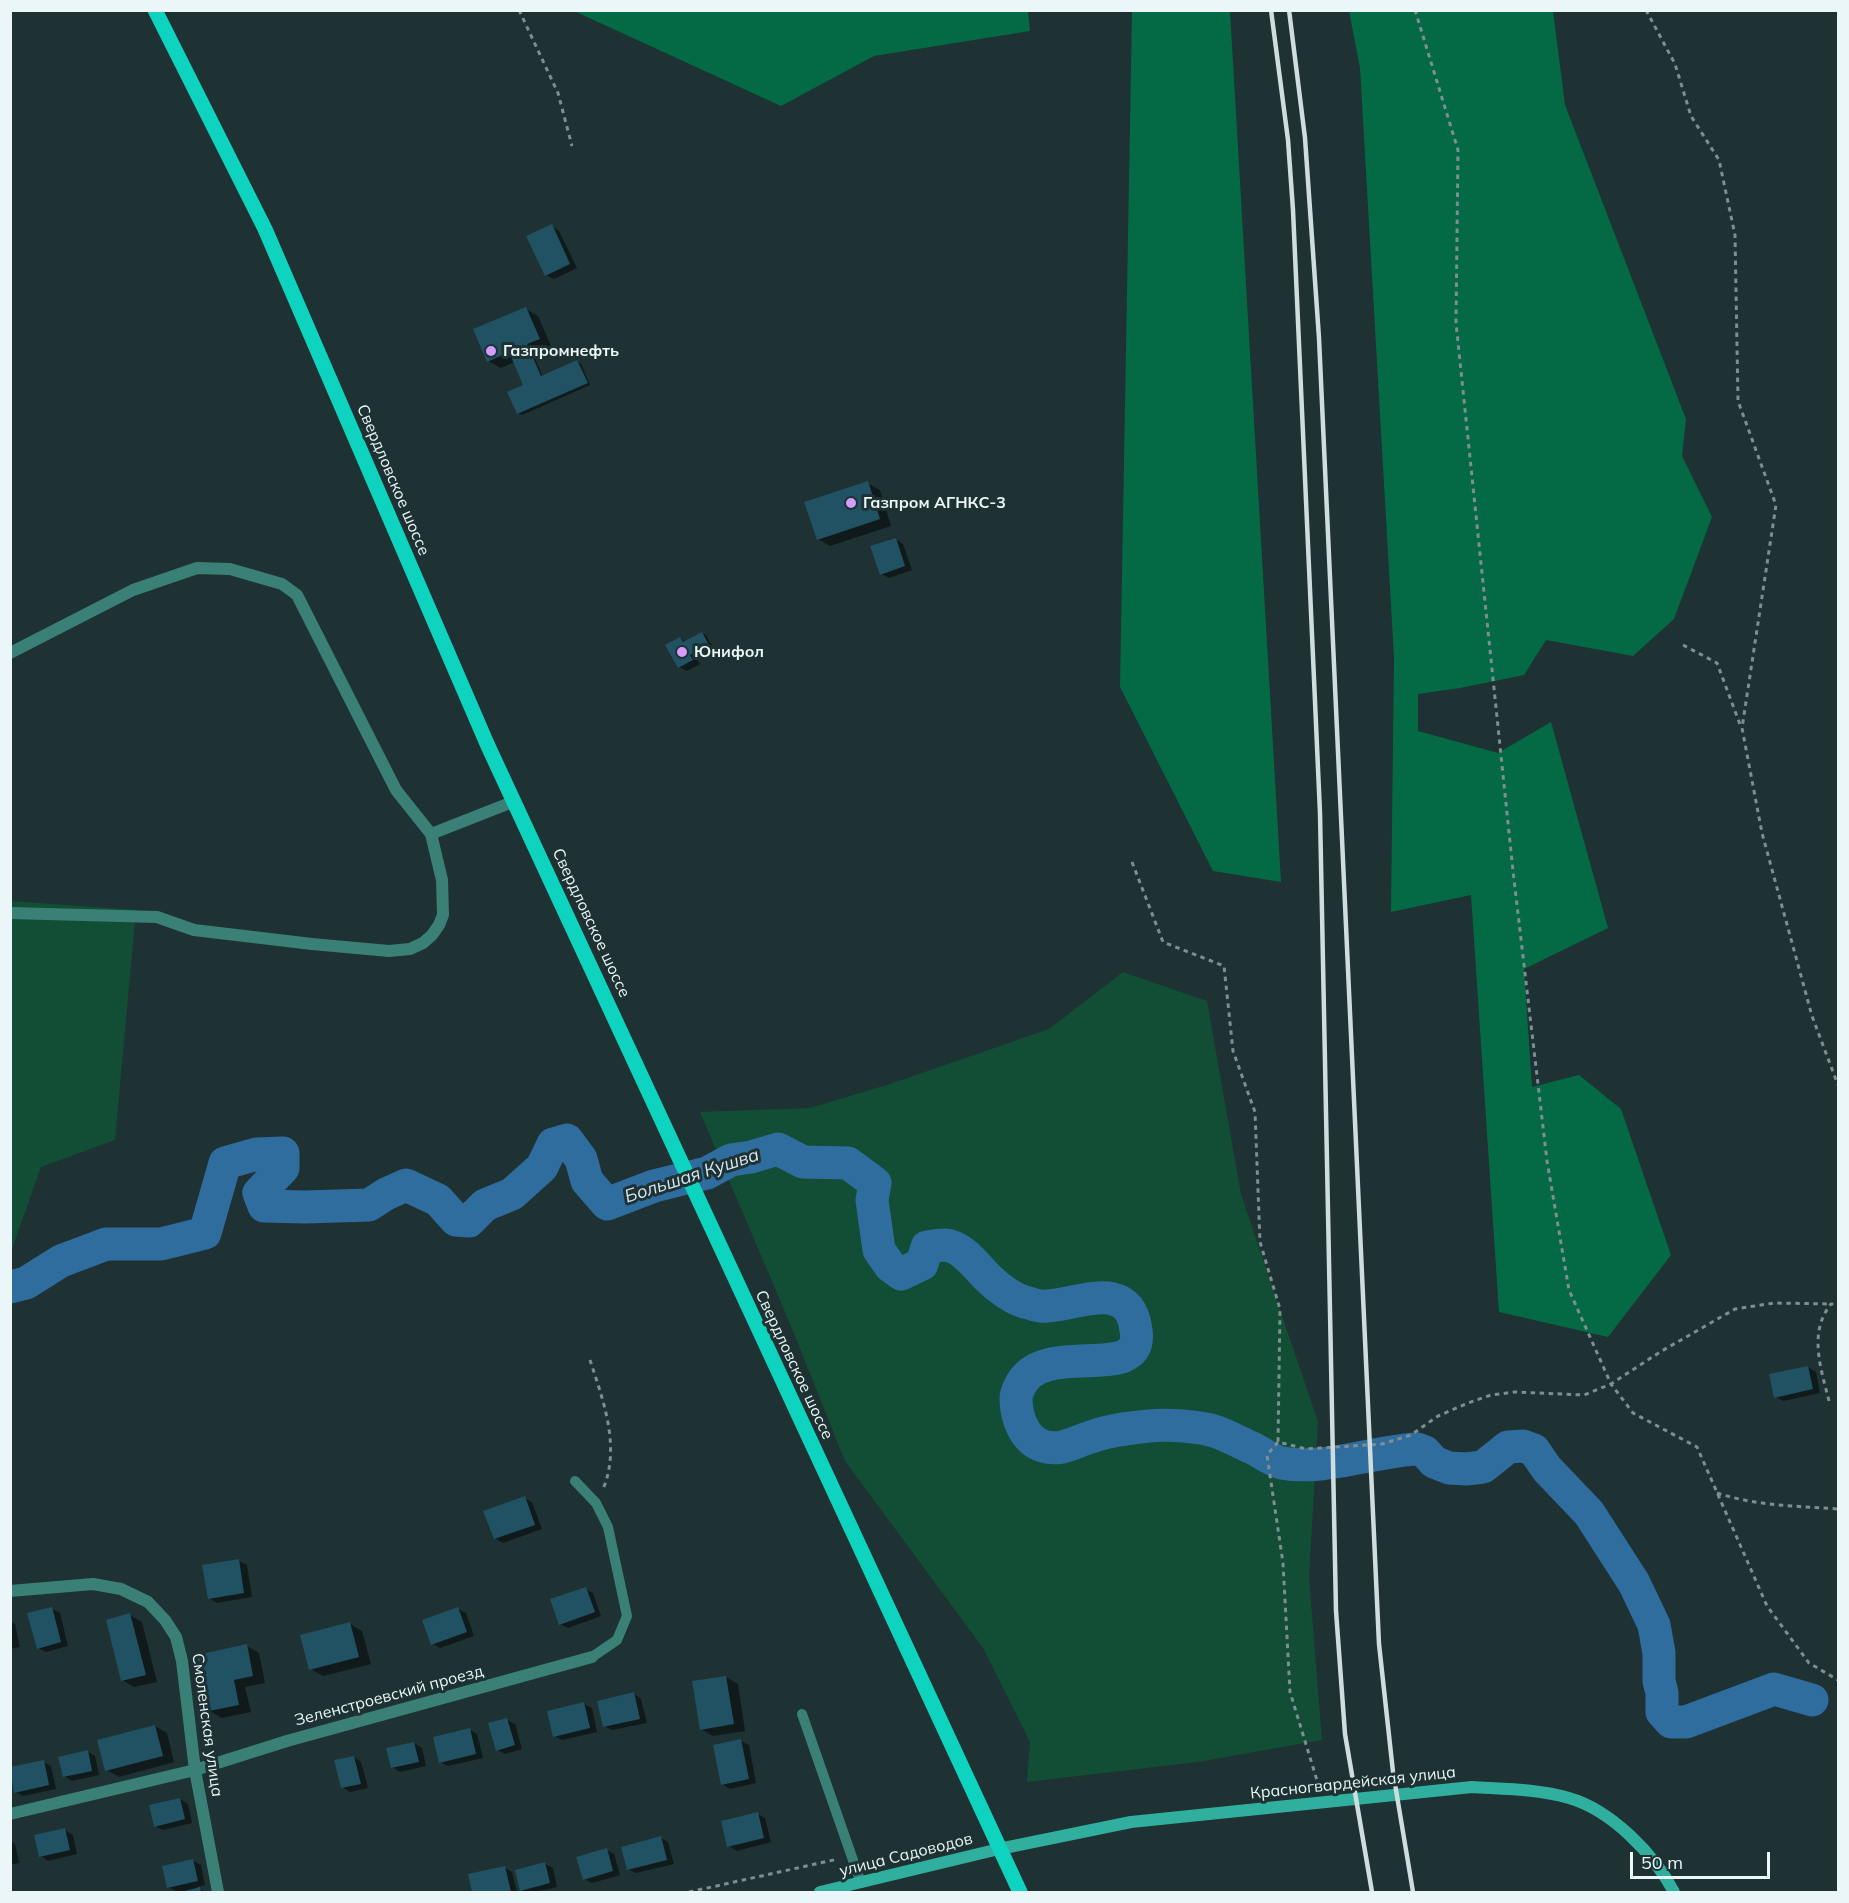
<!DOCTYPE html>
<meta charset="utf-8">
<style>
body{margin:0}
#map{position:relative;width:1849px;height:1903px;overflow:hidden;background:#1e3133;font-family:Mulish,sans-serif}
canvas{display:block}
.frame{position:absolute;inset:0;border:12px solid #eaf6f7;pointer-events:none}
.scale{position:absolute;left:1630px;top:1852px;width:140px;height:27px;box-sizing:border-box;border:3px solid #eaf6f7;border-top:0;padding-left:8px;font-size:18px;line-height:21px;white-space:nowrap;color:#eaf6f7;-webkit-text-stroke:4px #1e3133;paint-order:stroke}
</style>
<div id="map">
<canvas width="1849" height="1903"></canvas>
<div class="frame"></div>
<div class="scale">50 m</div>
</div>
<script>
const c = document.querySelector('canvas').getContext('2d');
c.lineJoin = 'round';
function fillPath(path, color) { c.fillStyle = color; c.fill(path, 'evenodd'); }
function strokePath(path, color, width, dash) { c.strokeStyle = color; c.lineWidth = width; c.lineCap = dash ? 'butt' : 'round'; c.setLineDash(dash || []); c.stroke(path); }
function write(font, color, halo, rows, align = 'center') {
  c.font = font + ' Mulish,sans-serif'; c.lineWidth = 6; c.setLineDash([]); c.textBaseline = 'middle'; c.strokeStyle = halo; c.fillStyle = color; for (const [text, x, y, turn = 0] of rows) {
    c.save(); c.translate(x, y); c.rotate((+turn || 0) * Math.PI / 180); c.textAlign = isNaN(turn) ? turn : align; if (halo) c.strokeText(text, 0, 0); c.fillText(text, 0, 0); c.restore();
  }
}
fillPath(new Path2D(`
 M11,901L136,910L115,1140L41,1167L11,1252Z
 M1123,972L1207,1001L1241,1194L1318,1422L1309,1577L1322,1740L1198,1762L1027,1782L1030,1742L983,1648L845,1461L793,1331L700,1112L810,1108L890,1084L1049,1029Z`), '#114e35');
fillPath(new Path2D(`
 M1028,10L1030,31L874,56L781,106L574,11Z
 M1132,11H1230L1281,882L1213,871L1120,687Z
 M1349,11H1553L1565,105L1686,419L1682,456L1712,517L1674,619L1633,656L1546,640L1524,675L1460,688L1418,694V731L1498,753L1551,722L1608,928L1524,969L1532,1087L1579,1075L1621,1109L1671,1255L1608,1337L1499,1312L1471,895L1391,912L1394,657L1360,68Z`), '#046a46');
fillPath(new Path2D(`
 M552,226L559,231L577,268L554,279L546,275Z
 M526,309L538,316L551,346L533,354L543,377L577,362L581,364L590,385L522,415L518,413L525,386L514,362L501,368L488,361Z
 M867,483L880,490L891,526L830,546L818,539Z
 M895,539L903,544L912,570L889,578L881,574Z
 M702,633L706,635L712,646L695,656L700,664L687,671L679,667L680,638L686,642Z
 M1808,1367L1816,1372L1820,1393L1783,1401L1776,1397Z
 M524,1498L532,1502L542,1529L503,1543L495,1538Z
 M239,1561L247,1565L252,1597L217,1603L209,1598Z
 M585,1589L593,1593L601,1616L568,1628L560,1624Z
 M52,1609L60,1613L68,1646L46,1652L38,1648Z
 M458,1609L466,1613L474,1636L440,1648L433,1644Z
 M130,1615L142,1622L157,1682L134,1687L122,1680Z
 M10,1621L15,1624L20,1647L10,1649Z
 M350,1624L362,1631L371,1664L323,1676L311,1669Z
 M247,1646L259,1653L265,1683L245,1687L251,1712L222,1718L210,1711Z
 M726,1677L738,1684L745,1731L713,1736L701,1729Z
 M634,1694L641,1699L647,1723L612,1730L604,1726Z
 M584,1704L592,1708L597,1732L562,1740L554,1736Z
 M507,1720L515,1724L522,1749L505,1754L497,1750Z
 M155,1726L167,1733L174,1762L119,1777L107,1770Z
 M470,1730L477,1734L483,1758L448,1766L440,1762Z
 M741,1741L749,1745L756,1783L730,1789L722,1784Z
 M414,1743L422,1748L426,1766L400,1772L392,1767Z
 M87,1751L95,1756L99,1775L72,1781L64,1776Z
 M354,1757L361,1762L368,1788L350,1792L342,1787Z
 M44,1762L51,1766L56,1789L23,1796L15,1792L10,1769Z
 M180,1799L188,1804L192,1823L163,1830L155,1826Z
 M758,1814L765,1818L771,1842L737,1851L729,1846Z
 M65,1830L73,1835L77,1854L48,1861L41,1856Z
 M661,1838L668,1842L674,1864L636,1873L628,1869Z
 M10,1841L15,1844L19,1863L10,1865Z
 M606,1850L614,1854L620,1875L592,1883L584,1879Z
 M193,1861L201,1865L205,1885L196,1887L206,1892H178L168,1887Z
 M545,1864L553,1868L557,1887L535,1892H526L521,1890Z
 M505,1868L512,1872L517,1892H473L470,1876Z`), '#0007');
strokePath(new Path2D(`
 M10,1287L26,1283L61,1261L106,1244H161L205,1233L225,1163L257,1154L283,1153V1168L259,1193L264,1206L305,1207L369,1205L386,1194L406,1185L438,1200L456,1220L469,1221L485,1205L512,1194L542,1167L553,1144L567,1140L581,1159L587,1181L607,1204L654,1186L707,1173L731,1160L751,1157L778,1149L803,1162L848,1163L875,1183L872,1200L879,1250L890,1266L901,1274L922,1264L927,1247C933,1246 939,1245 945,1245C962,1246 976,1266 987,1277C997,1287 1015,1301 1029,1303C1034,1305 1041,1307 1047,1306C1080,1304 1129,1278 1136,1330C1145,1386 1043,1337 1020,1386C1018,1390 1016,1394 1016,1398C1016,1417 1024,1440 1043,1446C1061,1452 1074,1442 1091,1437C1109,1430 1130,1428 1149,1426C1167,1424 1200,1426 1217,1432C1228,1436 1239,1442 1250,1447C1260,1451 1272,1461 1282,1463C1323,1471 1375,1451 1417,1449L1425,1452L1434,1462L1449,1468L1466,1469L1483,1467L1508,1447L1523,1446L1534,1450L1547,1469L1589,1513L1634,1583L1654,1625L1659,1653V1681L1662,1693V1712L1671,1722H1686L1774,1689L1812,1700`), '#2f6d9f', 33);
fillPath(new Path2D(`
 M552,224L570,264L545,276L526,236Z
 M526,307L540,339L527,344L541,376L577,360L588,383L517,414L507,392L523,385L509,352L487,362L473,329Z
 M868,481L880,519L817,540L804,502Z
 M896,538L905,566L880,575L870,546Z
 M702,632L709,645L690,655L693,660L678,668L665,645L680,637L683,642Z
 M1808,1366L1813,1389L1774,1398L1769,1374Z
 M525,1496L535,1525L494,1539L483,1511Z
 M239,1559L244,1593L208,1599L202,1565Z
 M586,1587L595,1612L559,1625L550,1599Z
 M52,1607L61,1642L37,1649L27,1613Z
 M458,1607L467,1632L431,1645L422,1620Z
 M130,1613L146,1675L121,1681L106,1620Z
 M350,1622L359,1657L309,1670L300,1635Z
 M247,1644L253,1676L234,1680L239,1705L209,1711L197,1655Z
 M726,1676L734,1724L700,1730L692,1681Z
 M634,1692L640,1719L603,1727L597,1701Z
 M584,1702L590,1728L553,1737L547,1711Z
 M507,1718L515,1745L496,1751L488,1723Z
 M155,1725L163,1756L105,1771L97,1740Z
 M470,1728L476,1754L439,1763L433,1737Z
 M741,1739L749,1779L721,1785L713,1745Z
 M414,1742L419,1762L391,1768L386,1748Z
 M88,1750L92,1771L63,1777L58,1757Z
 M354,1756L361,1784L341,1788L334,1760Z
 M44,1760L49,1785L14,1793L10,1767Z
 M180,1798L185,1819L154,1827L149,1805Z
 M758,1812L764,1838L727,1847L721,1821Z
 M65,1828L70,1850L39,1857L34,1835Z
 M661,1836L667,1860L627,1870L621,1847Z
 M607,1848L613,1871L583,1880L576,1857Z
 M193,1859L198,1881L167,1888L162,1866Z
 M545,1862L550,1883L520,1891L515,1870Z
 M505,1866L511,1892H472L468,1874Z
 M200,1887L201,1892H181Z`), '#205264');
strokePath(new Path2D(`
 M519,10L558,93L572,146
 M1415,10L1458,150L1456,323L1513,871L1547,1161L1569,1290L1611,1384L1660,1352L1735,1309L1774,1303L1831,1304
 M1646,10L1675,64L1691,116L1719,160L1735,235L1738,401L1776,505L1742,728L1762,833L1812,1016L1838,1085
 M1683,645L1717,663L1741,727
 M1132,862L1163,942L1224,966L1233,1051L1255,1112L1260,1242L1280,1309L1278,1442L1306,1449L1382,1444L1411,1435L1438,1416L1468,1403L1491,1395L1515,1392L1584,1395L1611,1384L1633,1413L1697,1447L1767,1606L1809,1663L1838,1680
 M590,1360C603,1400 621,1447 603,1489
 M1829,1401C1821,1369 1808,1332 1831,1304H1838
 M1278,1442L1267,1455L1283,1563L1290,1692L1319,1787
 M1717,1493C1757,1506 1797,1506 1838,1509
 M689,1892L838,1859`), '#7f8e90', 3, [4.5, 4.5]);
strokePath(new Path2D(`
 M575,1481L596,1503L608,1527L627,1616L617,1640L592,1657
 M802,1714L861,1883`), '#3a8076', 10);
strokePath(new Path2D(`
 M10,653L133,590L197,568L230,569L282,584L297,595L396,790L431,834
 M10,913L157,917L194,930L312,944L389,951L410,949L423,943L432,935L439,925L443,915L442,880L431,834L515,801
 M10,1591L93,1584L121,1589L148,1602L165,1620L176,1637L182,1661L195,1770L218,1892
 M10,1814L195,1770L287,1741L592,1657`), '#3a8076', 12);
strokePath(new Path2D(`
 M820,1892L999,1849L1131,1822L1472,1787C1504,1789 1538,1789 1569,1798C1611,1810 1654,1854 1674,1892`), '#30af9f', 12);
strokePath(new Path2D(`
 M155,10L265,229L488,746L1020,1892`), '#0ed3be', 15);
strokePath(new Path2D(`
 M1271,10L1288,140L1293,210L1320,813L1336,1611L1345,1734L1372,1892
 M1289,10L1305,138L1319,338L1379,1644L1393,1772L1413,1892`), '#d0ddde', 4.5);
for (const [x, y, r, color] of [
 [491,351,6,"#d49cfb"],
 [851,503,6,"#d49cfb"],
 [682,652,6,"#d49cfb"]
]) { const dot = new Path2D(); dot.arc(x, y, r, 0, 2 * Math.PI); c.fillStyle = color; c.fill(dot); strokePath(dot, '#1e3133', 2); }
write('bold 16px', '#eaf6f7', '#1e3133', [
 ["Газпромнефть",503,351],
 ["Газпром АГНКС-3",863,503],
 ["Юнифол",694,652]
], 'left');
write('16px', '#eaf6f7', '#1e3133', [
 ["Свердловское шоссе",393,480,67],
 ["Свердловское шоссе",591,923,65],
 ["Свердловское шоссе",794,1365,65],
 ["Зеленстроевский проезд",389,1696,-15],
 ["Смоленская улица",207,1725,82],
 ["Красногвардейская улица",1353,1783,-6],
 ["улица Садоводов",906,1855,-14]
]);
write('italic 18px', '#d6e6f4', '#1e3133', [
 ["Большая Кушва",692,1176,-18]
]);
</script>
